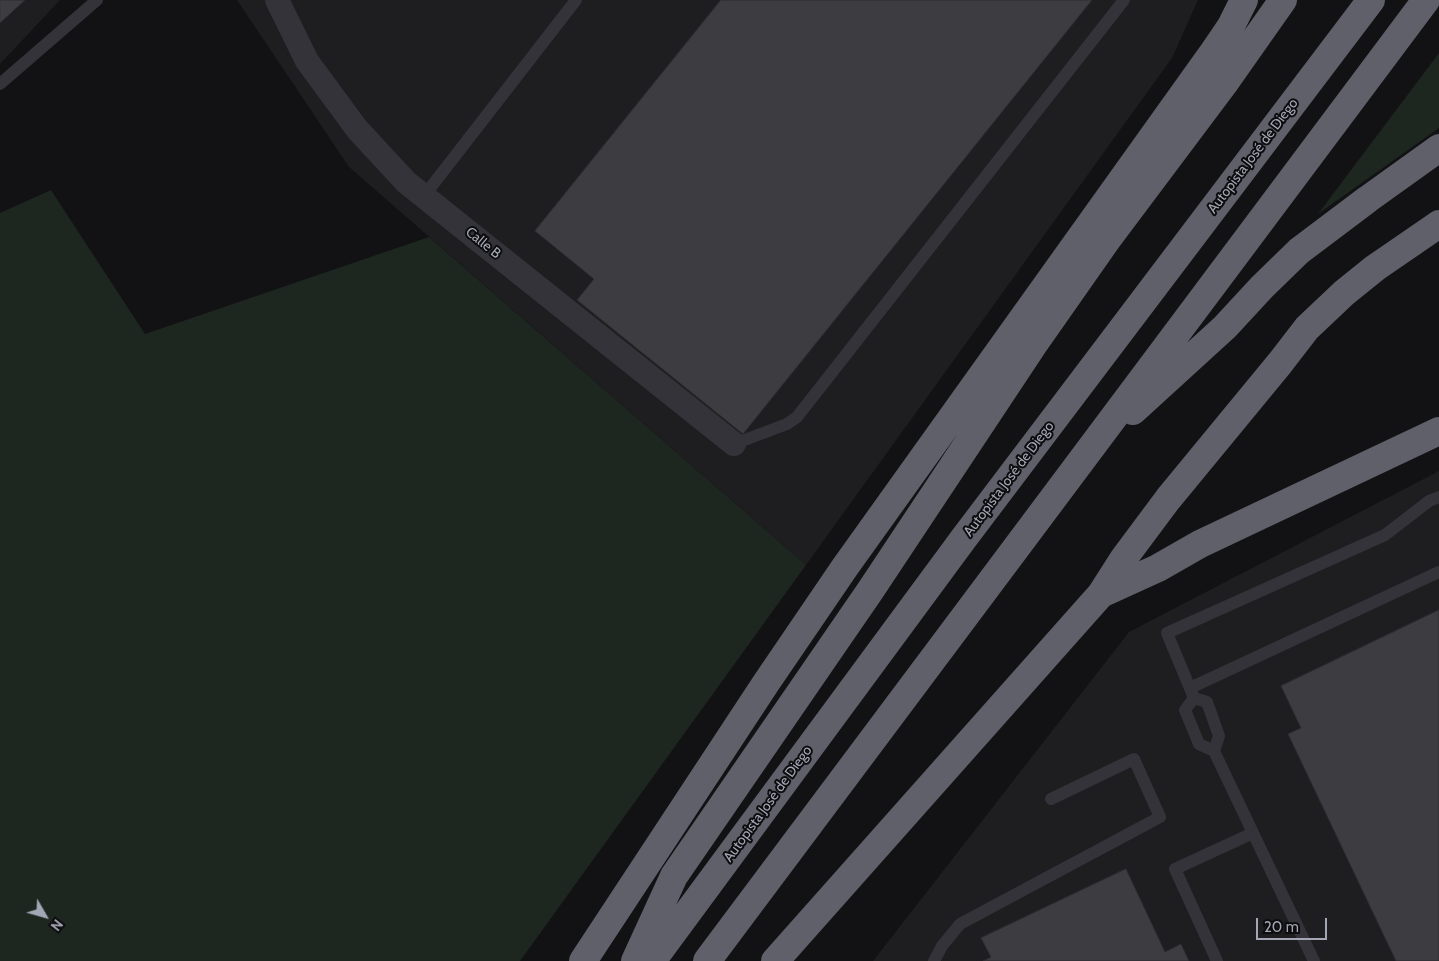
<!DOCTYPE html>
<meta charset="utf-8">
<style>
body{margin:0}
#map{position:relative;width:1439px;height:961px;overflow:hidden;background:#121214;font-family:Cabin,sans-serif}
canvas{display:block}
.north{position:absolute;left:20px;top:891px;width:50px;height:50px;-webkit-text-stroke:4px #0d0d0f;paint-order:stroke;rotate:128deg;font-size:14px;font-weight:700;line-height:20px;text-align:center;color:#a3a6b4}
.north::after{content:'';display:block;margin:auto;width:18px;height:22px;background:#a3a6b4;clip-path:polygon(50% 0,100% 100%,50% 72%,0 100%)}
.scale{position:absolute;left:1256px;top:918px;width:71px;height:22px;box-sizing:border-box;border:2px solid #a3a6b4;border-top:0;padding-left:6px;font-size:15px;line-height:18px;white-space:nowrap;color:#a3a6b4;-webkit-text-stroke:4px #0d0d0f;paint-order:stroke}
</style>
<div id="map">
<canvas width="1439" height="961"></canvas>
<div class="north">N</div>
<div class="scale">20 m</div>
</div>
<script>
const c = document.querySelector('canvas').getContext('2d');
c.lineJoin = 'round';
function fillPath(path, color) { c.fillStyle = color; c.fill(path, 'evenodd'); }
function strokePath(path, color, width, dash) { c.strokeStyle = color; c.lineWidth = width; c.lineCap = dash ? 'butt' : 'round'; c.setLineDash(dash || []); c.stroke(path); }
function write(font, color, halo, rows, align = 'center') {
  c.font = font + ' Cabin,sans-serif'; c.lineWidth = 4; c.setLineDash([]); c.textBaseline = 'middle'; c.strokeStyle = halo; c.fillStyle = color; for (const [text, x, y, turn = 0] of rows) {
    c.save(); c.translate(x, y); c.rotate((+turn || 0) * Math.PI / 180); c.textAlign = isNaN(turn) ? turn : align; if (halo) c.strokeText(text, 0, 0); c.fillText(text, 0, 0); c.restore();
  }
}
fillPath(new Path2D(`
 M0,0H60L0,64Z
 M237,0H1198L1172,58L806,565L349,167Z
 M1439,471V961H873L1129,632Z`), '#1e1e21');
fillPath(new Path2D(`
 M1439,53V128L1318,214Z
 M51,190L145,334L429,237L806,565L520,961H0V213Z`), '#1e2620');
const building = new Path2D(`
 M0,0H25L0,23Z
 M721,0H1092L743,434L577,300L594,279L535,231Z
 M1439,610V961H1396L1288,734L1301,728L1281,686Z
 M1126,869L1165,952L1181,944L1189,961H983L991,957L981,938Z`);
fillPath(building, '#3c3c41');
strokePath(building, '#2d2c30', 1);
strokePath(new Path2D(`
 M0,84L97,0
 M424,196L576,0
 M734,444L787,424L797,417L1124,0
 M1190,688L1439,572
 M1194,698L1185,710L1199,744L1214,751L1314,961
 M1214,751L1219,736L1207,702L1194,698L1167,633L1385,535L1429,501L1439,497
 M934,961L942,946L960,924L1160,817L1134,759L1051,799
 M1217,961L1175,869L1253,833`), '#333339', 12);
strokePath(new Path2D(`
 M277,0L307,61L357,129L406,182L734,444`), '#333339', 24);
strokePath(new Path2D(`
 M1133,411L1225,327L1262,287L1299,251L1368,199L1439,148
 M1101,594L1158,568L1200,544L1439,431
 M583,961L766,683L845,567L1212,54L1231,26L1244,0
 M635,961L674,876L870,591L1034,344L1109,237L1226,81L1283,0
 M652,961L964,538L1371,0
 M707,961L1426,0
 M775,961L1101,594L1124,558L1168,499L1280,363L1307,328L1344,293L1375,268L1439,224`), '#5f606a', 28);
write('14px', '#a3a6b4', '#0d0d0f', [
 ["Autopista José de Diego",1253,156,-53],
 ["Calle B",483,243,39],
 ["Autopista José de Diego",1009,479,-53],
 ["Autopista José de Diego",768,804,-54]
]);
</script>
